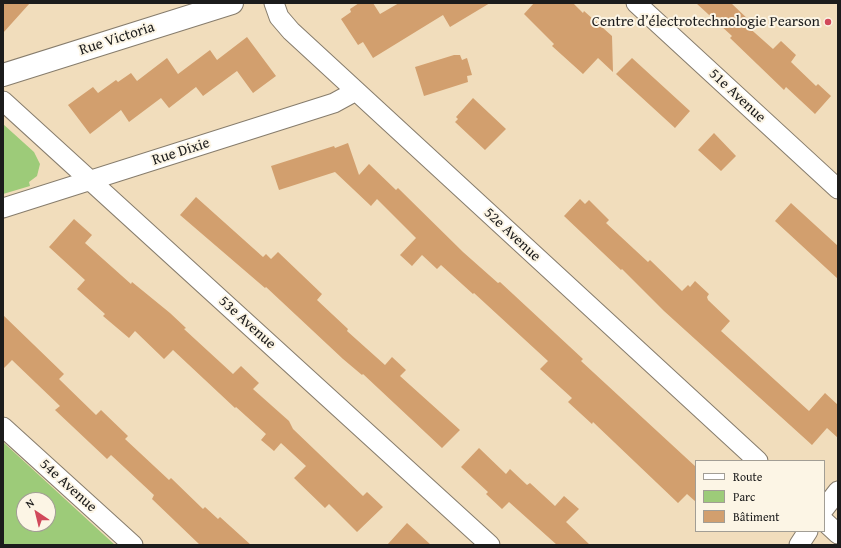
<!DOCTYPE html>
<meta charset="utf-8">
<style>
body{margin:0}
#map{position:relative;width:841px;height:548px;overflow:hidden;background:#f1ddbc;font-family:"Gentium Book Plus",serif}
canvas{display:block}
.frame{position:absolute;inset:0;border:4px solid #1c1c1c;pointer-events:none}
.legend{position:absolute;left:695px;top:460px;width:130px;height:72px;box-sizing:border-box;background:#fcf5e5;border:1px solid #a29e95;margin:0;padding:5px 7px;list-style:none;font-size:12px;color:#1c1c1c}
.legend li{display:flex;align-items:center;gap:8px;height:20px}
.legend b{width:20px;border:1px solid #a29e95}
.north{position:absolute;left:16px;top:492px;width:40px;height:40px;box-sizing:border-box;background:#fcf5e5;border:1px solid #a29e95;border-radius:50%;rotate:325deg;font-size:11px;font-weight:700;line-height:16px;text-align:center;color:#1c1c1c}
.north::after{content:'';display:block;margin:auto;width:14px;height:18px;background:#d1495b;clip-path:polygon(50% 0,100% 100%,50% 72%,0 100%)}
</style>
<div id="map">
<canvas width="841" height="548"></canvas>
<div class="frame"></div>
<ul class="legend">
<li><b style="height:5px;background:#fff"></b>Route</li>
<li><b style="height:11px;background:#9dcb79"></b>Parc</li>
<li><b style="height:11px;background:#d29f6e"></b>Bâtiment</li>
</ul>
<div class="north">N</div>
</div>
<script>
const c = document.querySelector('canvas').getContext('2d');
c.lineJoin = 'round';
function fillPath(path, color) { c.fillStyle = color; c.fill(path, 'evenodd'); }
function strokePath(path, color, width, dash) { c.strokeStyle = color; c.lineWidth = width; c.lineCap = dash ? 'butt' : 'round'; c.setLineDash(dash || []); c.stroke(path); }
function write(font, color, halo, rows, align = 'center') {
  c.font = font + ' "Gentium Book Plus",serif'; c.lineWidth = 4; c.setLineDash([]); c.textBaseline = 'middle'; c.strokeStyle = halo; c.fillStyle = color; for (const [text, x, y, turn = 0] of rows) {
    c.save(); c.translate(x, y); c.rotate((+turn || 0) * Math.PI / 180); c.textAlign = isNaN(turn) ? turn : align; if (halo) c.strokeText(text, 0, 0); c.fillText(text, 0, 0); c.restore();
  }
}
fillPath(new Path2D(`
 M3,124L34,152L40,164L37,176L29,182L30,186L3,194Z
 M3,442L115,545H3ZM24,500H48V524H24Z`), '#9dcb79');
fillPath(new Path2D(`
 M3,3H30L3,33Z
 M359,3H373L380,14L399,3H490L450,27L443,15L373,58L363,42L358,45L341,19L351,12L350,9Z
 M534,3H573L583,13L584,11L612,36L613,72L598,58L583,74L552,46L554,44L524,14Z
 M696,3H731L750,21L746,25L773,49L781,41L796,55L791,62L816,86L818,84L831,96L815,114L786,87L784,90L730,38L732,36Z
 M247,37L276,76L253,93L237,71L203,96L196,87L169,108L161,98L129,122L121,110L90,134L68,105L93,87L98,93L116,80L118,82L131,73L137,81L167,58L178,74L210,50L217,60Z
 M454,55H460L462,60L467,58L472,75L467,76L468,82L424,96L415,67Z
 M632,58L690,111L675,128L616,74Z
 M473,98L506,129L485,150L455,122L458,119L456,117Z
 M714,133L736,156L721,171L698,150Z
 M348,143L359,175L369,164L396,190L398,188L463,252L498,283L500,282L583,359L581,361L696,467V502L687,494L678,503L593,422L592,424L568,402L572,398L540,369L548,361L474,293L473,294L441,265L437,269L422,255L412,266L400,255L416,238L377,199L371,206L335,172L279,190L271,166L334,146L335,148Z
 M196,197L263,257L266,254L271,259L278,252L322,294L317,300L348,329L347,331L385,365L392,357L406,370L400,376L460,430L442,448L363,374L362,375L343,359L266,287L265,288L180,215Z
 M580,199L585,204L589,200L609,220L606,223L648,262L650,260L682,291L688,285L690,287L695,281L709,294L707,297L708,300L730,321L721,331L809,411L825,393L838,405V438L827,428L812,445L664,311L622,269L621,270L564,216Z
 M791,203L838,246V279L775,221Z
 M74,219L92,235L85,243L131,284L132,282L170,313L186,328L184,329L233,374L241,366L259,383L253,389L289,421L293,429L363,496L367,492L383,507L357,532L329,504L325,508L294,478L306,466L281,443L274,451L261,440L266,434L236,407L235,408L173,350L164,359L135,331L129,338L103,316L105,314L77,289L85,280L49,247Z
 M3,315L64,374L59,379L96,415L101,410L128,436L125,439L169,480L171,478L203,509L205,507L218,519L220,517L251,545H200L152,499L154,495L111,455L107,459L55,410L60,406L12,360L3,369Z
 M479,448L506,474L510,469L527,485L530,483L555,506L564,496L579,509L566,522L590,545H557L509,502L502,509L486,494L488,492L461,467Z
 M407,523L431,545H387Z`), '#d29f6e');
const minor = new Path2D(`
 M274,3L279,17L291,31L758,461
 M636,3L838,189
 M3,101L490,545
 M3,208L334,103L356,91
 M3,427L133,545
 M824,509L838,491
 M824,521L838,534
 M799,545L808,531`);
const major = new Path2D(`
 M3,75L232,3`);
strokePath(minor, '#867c6c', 21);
strokePath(major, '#867c6c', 24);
strokePath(minor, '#fff', 19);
strokePath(major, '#fff', 22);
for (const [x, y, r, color] of [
 [828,22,4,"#d1495b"]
]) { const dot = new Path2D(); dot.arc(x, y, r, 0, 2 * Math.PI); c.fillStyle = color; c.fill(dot); strokePath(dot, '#fcf5e5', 1.5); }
write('15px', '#1c1c1c', '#fcf5e5', [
 ["Centre d’électrotechnologie Pearson",820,22]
], 'right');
write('15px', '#1c1c1c', '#fcf5e5', [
 ["Rue Victoria",117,39,-18],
 ["51e Avenue",737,96,43],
 ["Rue Dixie",181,152,-18],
 ["52e Avenue",512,235,43],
 ["53e Avenue",247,323,42],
 ["54e Avenue",68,486,42]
]);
</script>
